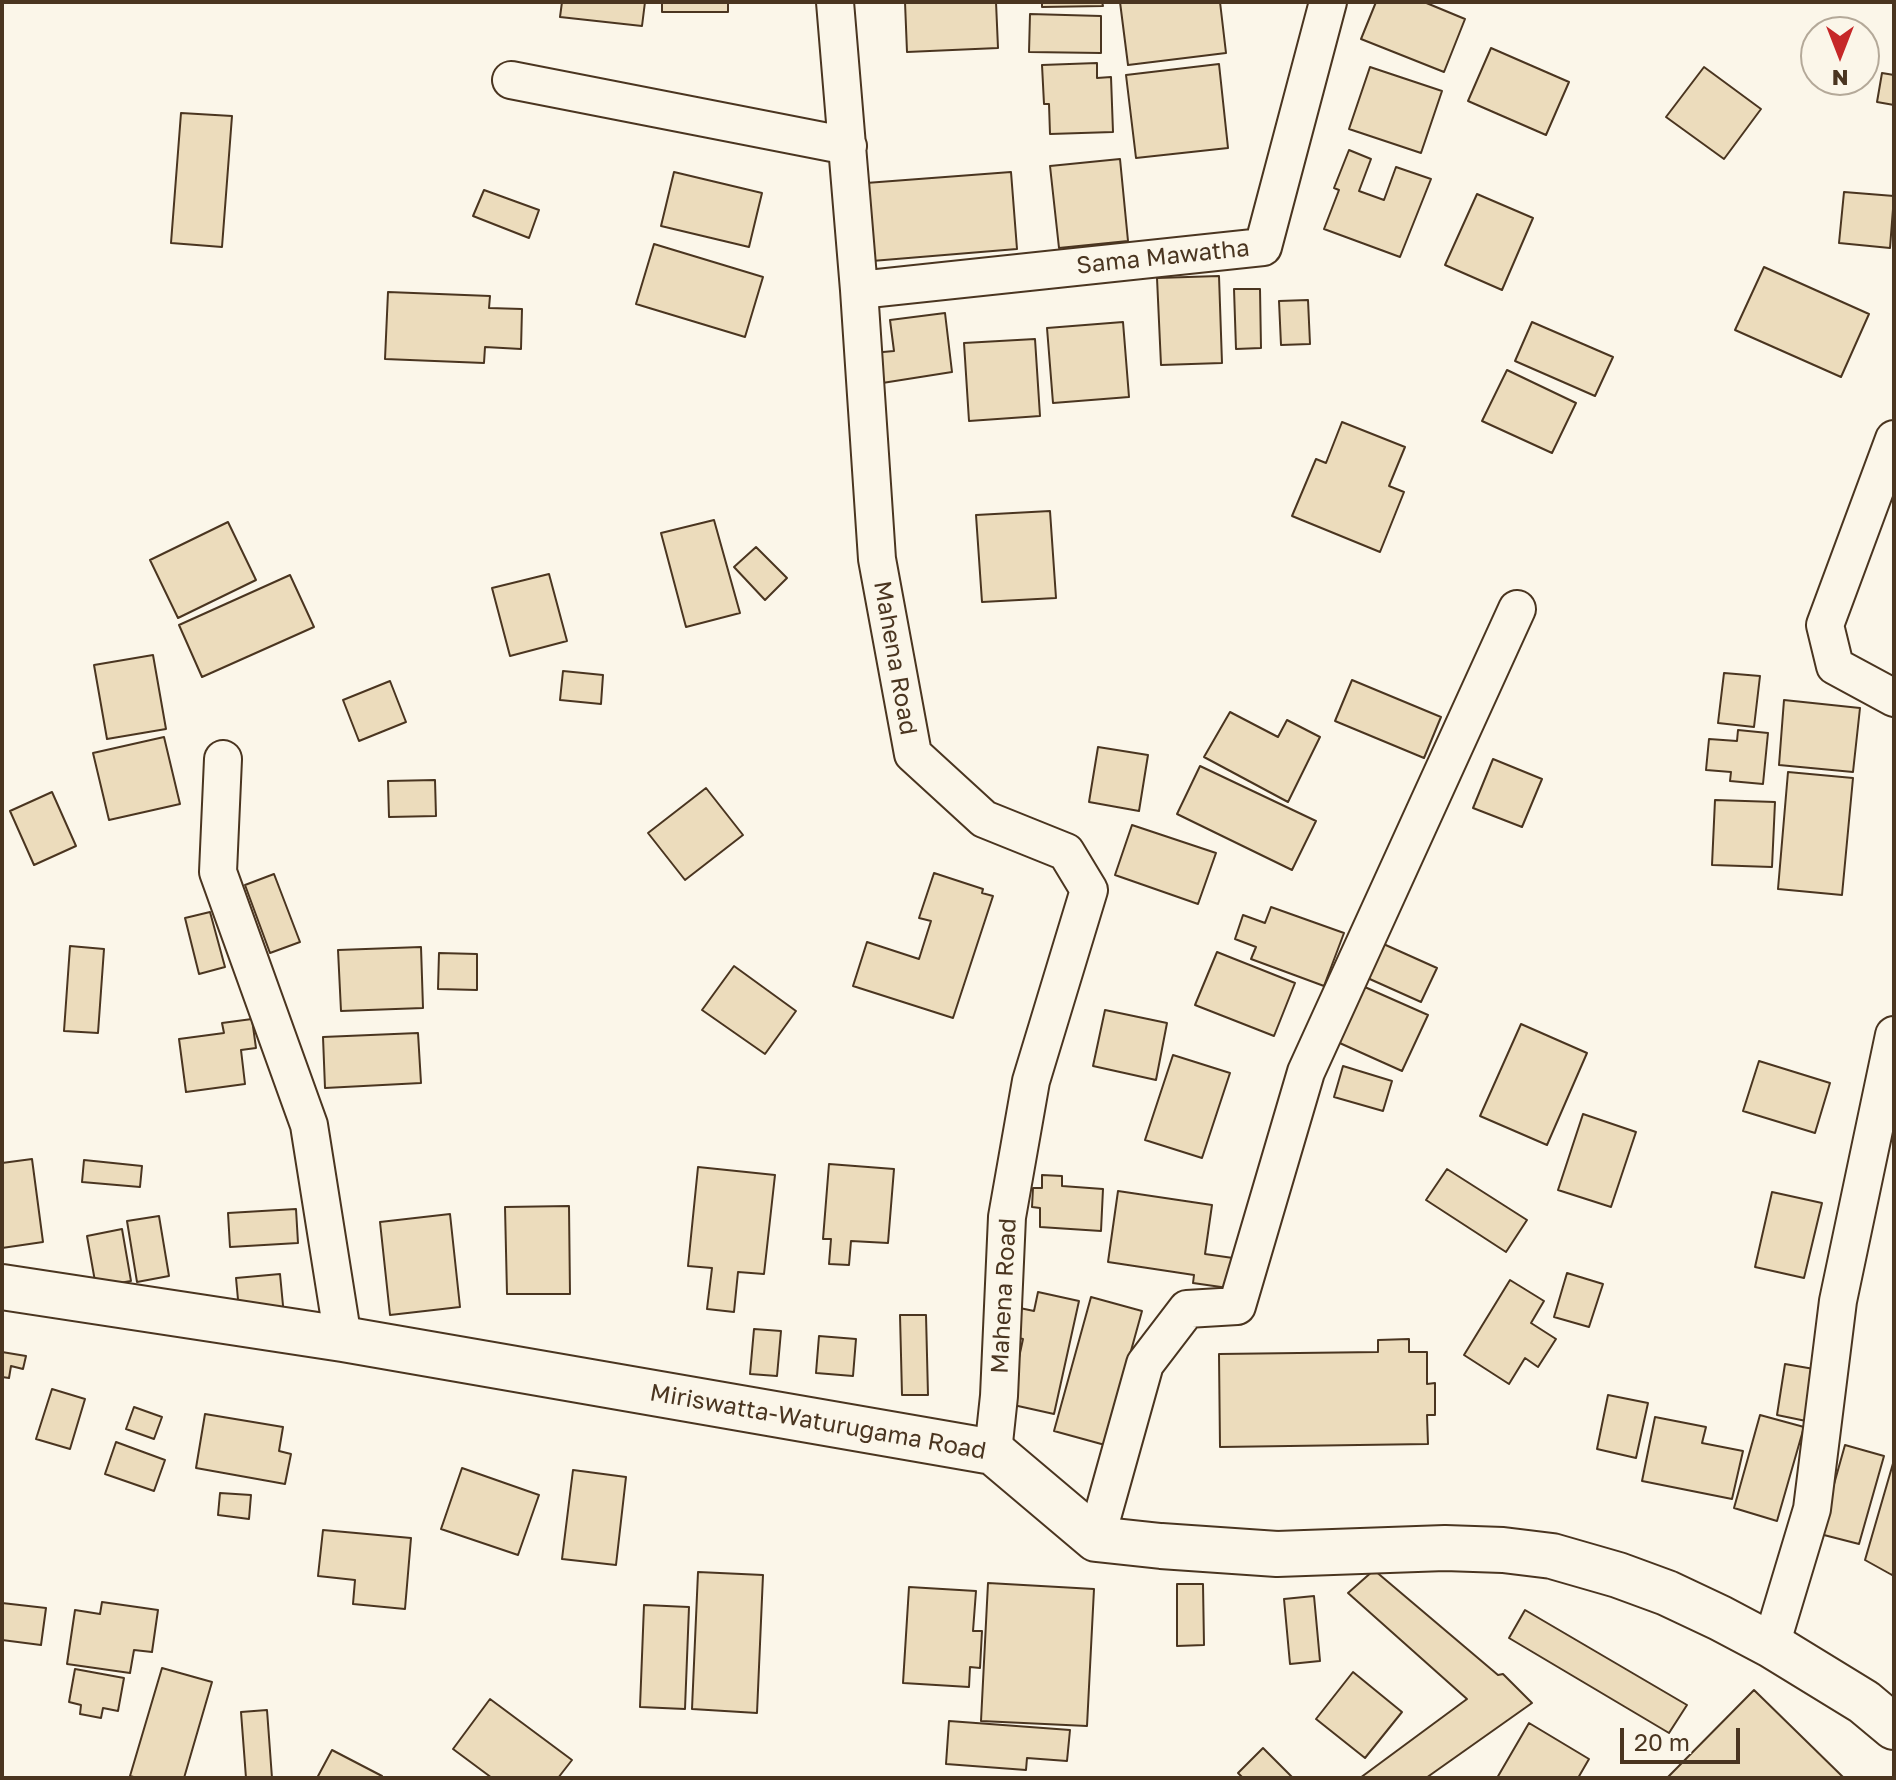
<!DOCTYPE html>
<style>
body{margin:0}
#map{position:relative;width:1896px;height:1780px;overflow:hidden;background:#fbf6e9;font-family:"Golos Text",sans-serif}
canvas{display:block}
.frame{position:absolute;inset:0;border:4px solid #4a3520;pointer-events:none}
.north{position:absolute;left:1800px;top:16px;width:80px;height:80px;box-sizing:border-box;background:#fbf6e9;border:2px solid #b4a999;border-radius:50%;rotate:180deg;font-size:22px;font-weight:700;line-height:32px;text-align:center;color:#4a3520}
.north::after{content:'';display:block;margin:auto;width:28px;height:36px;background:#c62828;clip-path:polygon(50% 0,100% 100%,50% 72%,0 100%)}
.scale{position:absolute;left:1620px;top:1728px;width:120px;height:36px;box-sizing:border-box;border:4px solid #4a3520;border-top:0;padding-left:10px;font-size:24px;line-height:28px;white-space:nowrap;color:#4a3520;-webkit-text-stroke:6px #fbf6e9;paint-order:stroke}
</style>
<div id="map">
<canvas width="1896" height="1780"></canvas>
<div class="frame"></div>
<div class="north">N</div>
<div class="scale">20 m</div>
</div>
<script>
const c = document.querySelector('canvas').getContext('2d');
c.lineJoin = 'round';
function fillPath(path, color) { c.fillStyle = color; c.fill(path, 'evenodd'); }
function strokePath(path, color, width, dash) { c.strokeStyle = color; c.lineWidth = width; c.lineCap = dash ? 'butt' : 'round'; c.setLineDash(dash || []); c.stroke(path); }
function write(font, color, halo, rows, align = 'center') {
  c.font = font + ' "Golos Text",sans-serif'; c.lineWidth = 6; c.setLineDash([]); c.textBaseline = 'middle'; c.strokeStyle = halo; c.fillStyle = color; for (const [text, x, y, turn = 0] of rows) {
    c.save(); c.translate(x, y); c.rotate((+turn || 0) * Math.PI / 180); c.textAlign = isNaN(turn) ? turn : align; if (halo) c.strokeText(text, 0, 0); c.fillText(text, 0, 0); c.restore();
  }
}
const building = new Path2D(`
 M562,2H645L642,26L560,17Z
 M662,2H728V12H662Z
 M905,2H996L998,48L907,52Z
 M1042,2H1102L1103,6L1042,7Z
 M1120,2H1220L1226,53L1128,65Z
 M1376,2H1424L1465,19L1444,72L1361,39Z
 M1030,14L1101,16V53L1029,52Z
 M1491,48L1569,82L1546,135L1468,101Z
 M1097,63V78L1111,77L1113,132L1050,134L1049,104H1044L1042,65Z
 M1219,64L1228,148L1136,158L1126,75Z
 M1370,67L1442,91L1421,153L1349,129Z
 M1704,67L1761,109L1724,159L1666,117Z
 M1882,73L1894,75V105L1877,102Z
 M181,113L232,116L222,247L171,243Z
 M1349,150L1371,159L1359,191L1384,200L1396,167L1431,179L1400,257L1324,229L1339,190L1334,188Z
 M1120,159L1128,241L1059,248L1050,166Z
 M674,172L762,193L749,247L661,226Z
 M1011,172L1017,249L872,261L866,183Z
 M484,190L539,210L529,238L473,216Z
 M1844,192L1894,196L1890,248L1839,243Z
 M1477,194L1533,218L1502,290L1445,265Z
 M654,244L763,277L745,337L636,304Z
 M1764,267L1869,314L1841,377L1735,330Z
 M1219,276L1222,363L1161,365L1157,278Z
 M1234,289H1260L1261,348L1236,349Z
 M388,292L490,296L489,308L522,309L521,349L485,347L484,363L385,359Z
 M1308,300L1310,344L1281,345L1279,301Z
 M945,313L952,372L876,384L872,353L894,351L890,320Z
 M1123,322L1129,397L1053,403L1047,328Z
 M1532,322L1613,357L1595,396L1515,361Z
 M1035,339L1040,416L969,421L964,343Z
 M1507,370L1576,403L1552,453L1482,421Z
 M1342,422L1405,447L1389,486L1404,492L1380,552L1292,516L1316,459L1326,463Z
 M1050,511L1056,598L982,602L976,515Z
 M714,520L740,613L686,627L661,533Z
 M228,522L256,580L178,618L150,560Z
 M756,547L787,578L765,600L734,567Z
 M549,574L567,641L510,656L492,588Z
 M290,575L314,627L202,677L179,625Z
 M153,655L166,729L107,739L94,665Z
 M563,671L603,675L601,704L560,700Z
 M1724,673L1760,676L1754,727L1718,723Z
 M1352,680L1441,717L1424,758L1335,721Z
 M390,681L406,722L359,741L343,700Z
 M1784,700L1860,708L1853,772L1779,765Z
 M1230,712L1278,737L1287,720L1320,737L1288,802L1204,757Z
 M1738,730L1768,733L1763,784L1730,781L1731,772L1706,770L1709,739L1737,741Z
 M164,737L180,804L109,820L93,753Z
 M1098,747L1148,755L1139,811L1089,802Z
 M1493,759L1542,779L1522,827L1473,808Z
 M1200,766L1316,821L1292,870L1177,814Z
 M1788,772L1853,778L1842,895L1778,889Z
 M435,780L436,816L389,817L388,781Z
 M706,788L743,835L685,880L648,833Z
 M52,792L76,846L34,865L10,811Z
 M1715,800L1775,802L1772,867L1712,865Z
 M1132,825L1216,853L1198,904L1115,875Z
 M934,873L983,889L982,893L993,896L953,1018L853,986L867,942L919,959L931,921L919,918Z
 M274,874L300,942L270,953L245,885Z
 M1271,907L1344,933L1324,986L1251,959L1256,947L1235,939L1243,915L1265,923Z
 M210,912L225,967L199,974L185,918Z
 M1379,942L1437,968L1421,1002L1363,976Z
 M70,946L104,949L98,1033L64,1031Z
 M421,947L423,1008L341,1011L338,950Z
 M1217,952L1295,983L1274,1036L1195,1005Z
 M439,953L477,954V990L438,989Z
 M734,966L796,1011L765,1054L702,1010Z
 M1358,984L1428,1015L1402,1071L1333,1040Z
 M1105,1010L1167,1023L1156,1080L1093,1066Z
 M252,1019L256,1048L241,1050L245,1084L186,1092L179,1039L224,1033L222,1023Z
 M1521,1024L1587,1053L1547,1145L1480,1116Z
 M418,1033L421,1083L325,1088L323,1037Z
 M1173,1055L1230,1073L1202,1158L1145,1140Z
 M1759,1061L1830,1083L1815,1133L1743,1111Z
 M1343,1066L1392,1081L1383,1111L1334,1097Z
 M1583,1114L1636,1132L1611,1207L1558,1190Z
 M32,1159L43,1242L2,1248V1163Z
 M84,1160L142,1166L140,1187L82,1182Z
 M829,1164L894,1169L888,1243L851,1241L849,1265L829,1264L831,1239H823Z
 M698,1167L775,1175L764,1274L738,1272L734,1312L707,1309L712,1268L688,1266Z
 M1447,1169L1527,1220L1506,1252L1426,1200Z
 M1042,1175L1062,1176V1186L1103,1189L1101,1231L1040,1227V1208L1032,1207L1033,1188H1042Z
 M1118,1191L1212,1205L1205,1254L1233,1258L1228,1288L1193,1283L1194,1275L1108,1262Z
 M1772,1192L1822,1203L1804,1278L1755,1267Z
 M569,1206L570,1294H507L505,1207Z
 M296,1209L298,1243L230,1247L228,1213Z
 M450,1214L460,1307L390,1315L380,1222Z
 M159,1216L169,1276L137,1282L127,1221Z
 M122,1229L131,1281L96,1287L87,1236Z
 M1567,1273L1603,1284L1589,1327L1554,1317Z
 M280,1274L284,1316L240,1321L236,1278Z
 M1510,1280L1544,1301L1531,1323L1556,1339L1538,1367L1525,1358L1509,1384L1464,1355Z
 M1038,1292L1079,1301L1054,1414L1009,1404L1023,1339L1009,1336L1015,1307L1034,1311Z
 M1091,1297L1142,1311L1105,1445L1054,1431Z
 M900,1315H926L928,1395H902Z
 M754,1329L781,1331L777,1376L750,1374Z
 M819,1336L856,1339L853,1376L816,1373Z
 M1409,1339V1352H1427V1384L1435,1383V1415H1427L1428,1444L1220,1447L1219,1354L1378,1352V1340Z
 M2,1352L26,1356L23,1369L11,1366L9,1378L2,1377Z
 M1785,1364L1814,1369L1806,1421L1777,1415Z
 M52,1389L85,1399L70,1449L36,1439Z
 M1608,1395L1648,1403L1636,1458L1597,1449Z
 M134,1407L162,1417L154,1439L126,1429Z
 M205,1414L283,1427L279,1451L291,1454L285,1484L196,1468Z
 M1760,1415L1804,1427L1777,1521L1734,1508Z
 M1655,1417L1706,1427L1702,1443L1743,1451L1732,1499L1642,1481Z
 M116,1442L165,1460L154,1491L105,1474Z
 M1845,1445L1884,1456L1859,1544L1820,1534Z
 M1894,1460V1572L1892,1575L1865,1560Z
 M462,1468L539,1495L518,1555L441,1529Z
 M573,1470L626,1477L616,1565L562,1559Z
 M220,1493L251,1495L249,1519L218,1515Z
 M323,1530L411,1538L405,1609L353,1604L355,1580L318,1576Z
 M1374,1570L1498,1675L1503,1674L1532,1703L1426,1778H1360L1467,1699L1348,1593Z
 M698,1572L763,1575L757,1713L692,1709Z
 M988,1583L1094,1589L1087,1726L981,1721Z
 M1177,1584H1203L1204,1645L1177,1646Z
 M909,1587L976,1591L973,1631H982L980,1668L970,1667L969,1687L903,1683Z
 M1314,1596L1320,1661L1290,1664L1284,1599Z
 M102,1602L158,1610L152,1652L134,1650L130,1673L67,1664L75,1610L100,1614Z
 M2,1603L46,1608L41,1645L2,1640Z
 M644,1605L689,1607L685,1709L640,1707Z
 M1525,1610L1687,1705L1669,1733L1509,1638Z
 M162,1668L212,1682L184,1778H137L130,1776Z
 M75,1669L124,1678L118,1711L103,1708L101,1718L80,1714L81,1705L69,1702Z
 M1353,1672L1402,1712L1365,1758L1316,1719Z
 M1754,1690L1844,1778H1667Z
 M490,1699L572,1760L558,1778H492L453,1749Z
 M267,1710L272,1778H246L241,1712Z
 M949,1721L1070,1730L1067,1761L1027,1758L1026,1770L946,1764Z
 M1529,1723L1589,1759L1578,1778H1497Z
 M1263,1748L1293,1778H1243L1238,1773Z
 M332,1750L382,1776L381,1778H317Z`);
fillPath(building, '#ecdcbc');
strokePath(building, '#4a3520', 2);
const minor = new Path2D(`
 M835,2L859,290L877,559L913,754L984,819L1066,852L1089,890L1031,1081L1007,1217L999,1396L993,1452
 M511,80L848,146
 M859,290L1263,247L1328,2
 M1894,439L1825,625L1835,666L1894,698
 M223,759L218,872L309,1125L343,1339
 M1096,1539L1145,1364L1187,1309L1237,1306L1306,1072L1517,609
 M1771,1645L1812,1509L1838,1301L1894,1035`);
const primary = new Path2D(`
 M2,1287L343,1339L993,1452L1096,1539L1161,1546L1277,1554L1445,1548L1503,1550L1552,1556L1618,1575L1667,1593L1720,1618L1771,1645L1864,1702L1894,1727`);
strokePath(minor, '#4a3520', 40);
strokePath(primary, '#4a3520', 48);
strokePath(minor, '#fbf6e9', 36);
strokePath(primary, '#fbf6e9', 44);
write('24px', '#4a3520', '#fbf6e9', [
 ["Sama Mawatha",1163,257,-6],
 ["Mahena Road",895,658,80],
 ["Mahena Road",1004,1296,-87],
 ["Miriswatta-Waturugama Road",818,1422,10]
]);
</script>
